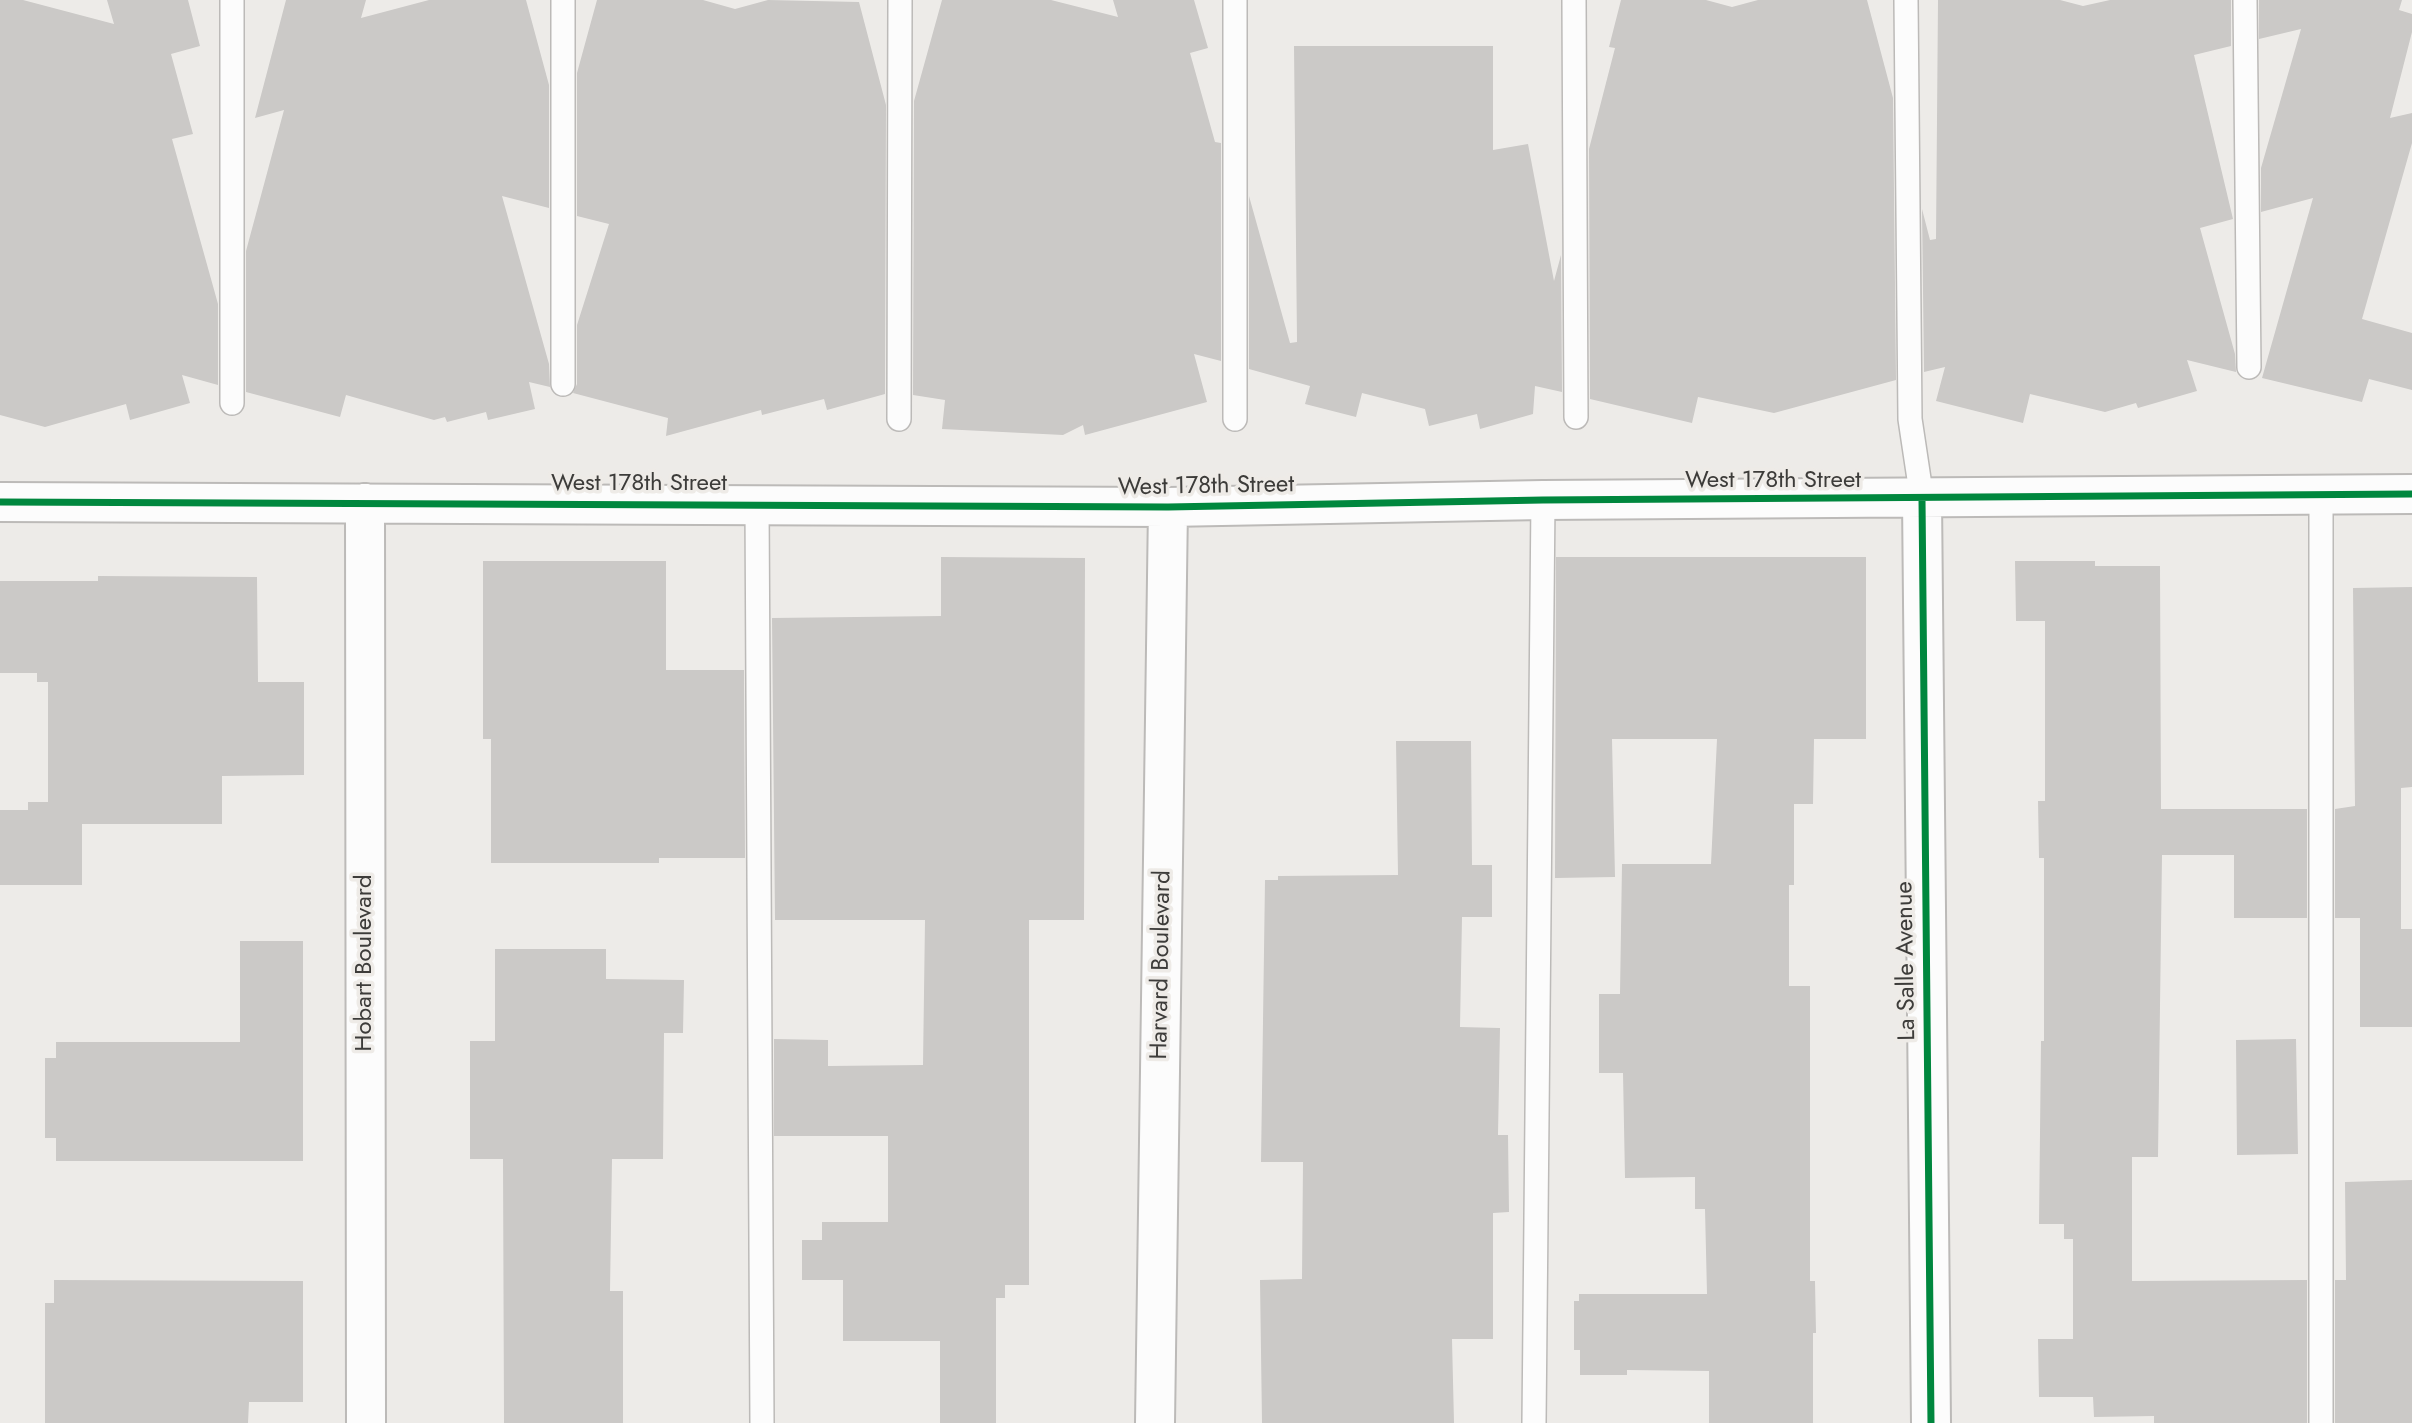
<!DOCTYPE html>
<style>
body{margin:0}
canvas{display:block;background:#edebe8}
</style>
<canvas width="2412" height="1423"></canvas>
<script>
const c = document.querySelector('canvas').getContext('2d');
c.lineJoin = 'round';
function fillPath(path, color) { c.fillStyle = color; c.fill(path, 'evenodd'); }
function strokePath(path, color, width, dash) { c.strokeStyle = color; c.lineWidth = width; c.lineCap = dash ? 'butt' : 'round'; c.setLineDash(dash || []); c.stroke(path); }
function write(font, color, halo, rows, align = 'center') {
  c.font = font + ' Jost,sans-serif'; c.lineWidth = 7; c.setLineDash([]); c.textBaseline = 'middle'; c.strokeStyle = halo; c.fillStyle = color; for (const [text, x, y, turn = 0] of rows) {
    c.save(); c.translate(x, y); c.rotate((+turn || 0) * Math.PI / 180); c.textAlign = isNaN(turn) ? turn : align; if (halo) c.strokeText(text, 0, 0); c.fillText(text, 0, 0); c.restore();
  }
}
fillPath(new Path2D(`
 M0,0H23L114,24L107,0H188L200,46L171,54L193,134L172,139L218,304V385L182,375L190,403L130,420L126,404L45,427L0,415Z
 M286,0H366L361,18L429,0H526L549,85V208L502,196L549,364L550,387L529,382L535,409L488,420L486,412L447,422L445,417L434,420L346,395L340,417L246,392V251L284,110L255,118Z
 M597,0H703L735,9L768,0L859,2L886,105L885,394L827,410L824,399L762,415L761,410L666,436L668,418L573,393L577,384V325L609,224L577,216V73Z
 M942,0H1051L1118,17L1113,0H1194L1208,48L1190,53L1215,142L1221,143V361L1194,354L1207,402L1085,435L1083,425L1063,435L942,429L945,400L913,395L914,101Z
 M1621,0H1706L1732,7L1758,0H1867L1893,98L1896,380L1774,413L1698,397L1692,423L1590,399L1589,149L1615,48L1609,47Z
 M1938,0H2060L2083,6L2110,0H2231V46L2194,55L2233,219L2200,228L2235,354L2236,372L2187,360L2197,391L2138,408L2136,403L2105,412L2030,394L2023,423L1936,401L1945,367L1924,372L1922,209L1930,240L1936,239Z
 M2259,0H2402L2399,10L2412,14V32L2390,118L2412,113V143L2362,319L2412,333V390L2369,379L2362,402L2262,378L2313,198L2261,212V168L2301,29L2259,39Z
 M1294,46H1493V150L1528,144L1554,281L1561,255L1562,392L1535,386L1533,414L1480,429L1477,414L1429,426L1425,409L1362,393L1356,417L1305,404L1310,386L1249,369V196L1290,343L1297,342Z
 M941,557L1085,558L1084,920H1029V1285H1005V1298H996V1423H940V1341H843V1280H802V1240H822V1222H888V1136H774V1039L828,1040V1066L923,1065L925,920H775L772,618L941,616Z
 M1556,557H1866V739H1814L1813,804H1794V885H1789V986H1810V1281H1815L1816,1333H1813V1423H1709V1371L1627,1370V1375H1580V1350H1574V1301H1579V1294H1707L1705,1209H1695V1177L1625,1178L1623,1073H1599V994H1620L1622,864H1711L1717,739H1612L1615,877L1555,878Z
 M483,561H666V670H744L745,858H659V863H491V739H483Z
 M2015,561H2095V566H2160L2161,809H2307V918H2234V855H2162L2158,1157H2132V1281L2307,1280V1423H2154V1416L2094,1417L2093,1397H2039L2038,1339H2073V1239H2064V1224H2039L2041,1041H2044V858H2039L2038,801H2045V621H2016Z
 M98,576L257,577L258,682H304V775L222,776V824H82V885H0V810H28V802H48V682H37V673H0V581H98Z
 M2412,587V787L2401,788V929H2412V1027H2360V918H2335V809L2355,806L2353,588Z
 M1396,741H1471L1472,865H1492V917H1462L1460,1027L1500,1028L1498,1135H1508L1509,1212L1493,1213V1339H1452L1454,1423H1262L1260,1280L1302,1279L1303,1162H1261L1265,880H1278V876L1398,875Z
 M240,941H303V1161H56V1138H45V1058H56V1042H240Z
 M495,949H606V979L684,980L683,1033H664L663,1159H612L610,1291H623V1423H504L503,1159H470V1041H495Z
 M2296,1039L2298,1154L2237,1155L2236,1040Z
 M2412,1180V1423H2335V1280H2346L2345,1182Z
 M54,1280L303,1281V1402H249L248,1423H45V1303H54Z`), '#cbc9c7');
const lane = new Path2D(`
 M232,0V403
 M563,0V384
 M1235,0V419
 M1574,0L1576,417
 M1906,0L1910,419L1922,499
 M2245,0L2249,367
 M899,419L900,0
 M2321,496V1423
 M757,504L762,1423
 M1534,1423L1543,500`);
const street = new Path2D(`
 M1922,499L1931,1423
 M0,502L1168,507L1543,500L2412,494
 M365,503L366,1423
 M1155,1423L1168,507`);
strokePath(lane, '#bcbab8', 26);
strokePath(street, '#bcbab8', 42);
strokePath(lane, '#fcfcfc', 23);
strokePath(street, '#fcfcfc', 38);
strokePath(new Path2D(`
 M1922,499L1931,1423
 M0,502L1168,507L1543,500L2412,494`), '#00873e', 7);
write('24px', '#3d3c3a', '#eeebe7', [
 ["West 178th Street",1773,481],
 ["West 178th Street",639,484],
 ["West 178th Street",1206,487,-1],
 ["La Salle Avenue",1907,961,-91],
 ["Hobart Boulevard",365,963,-90],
 ["Harvard Boulevard",1162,965,-89]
]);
</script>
